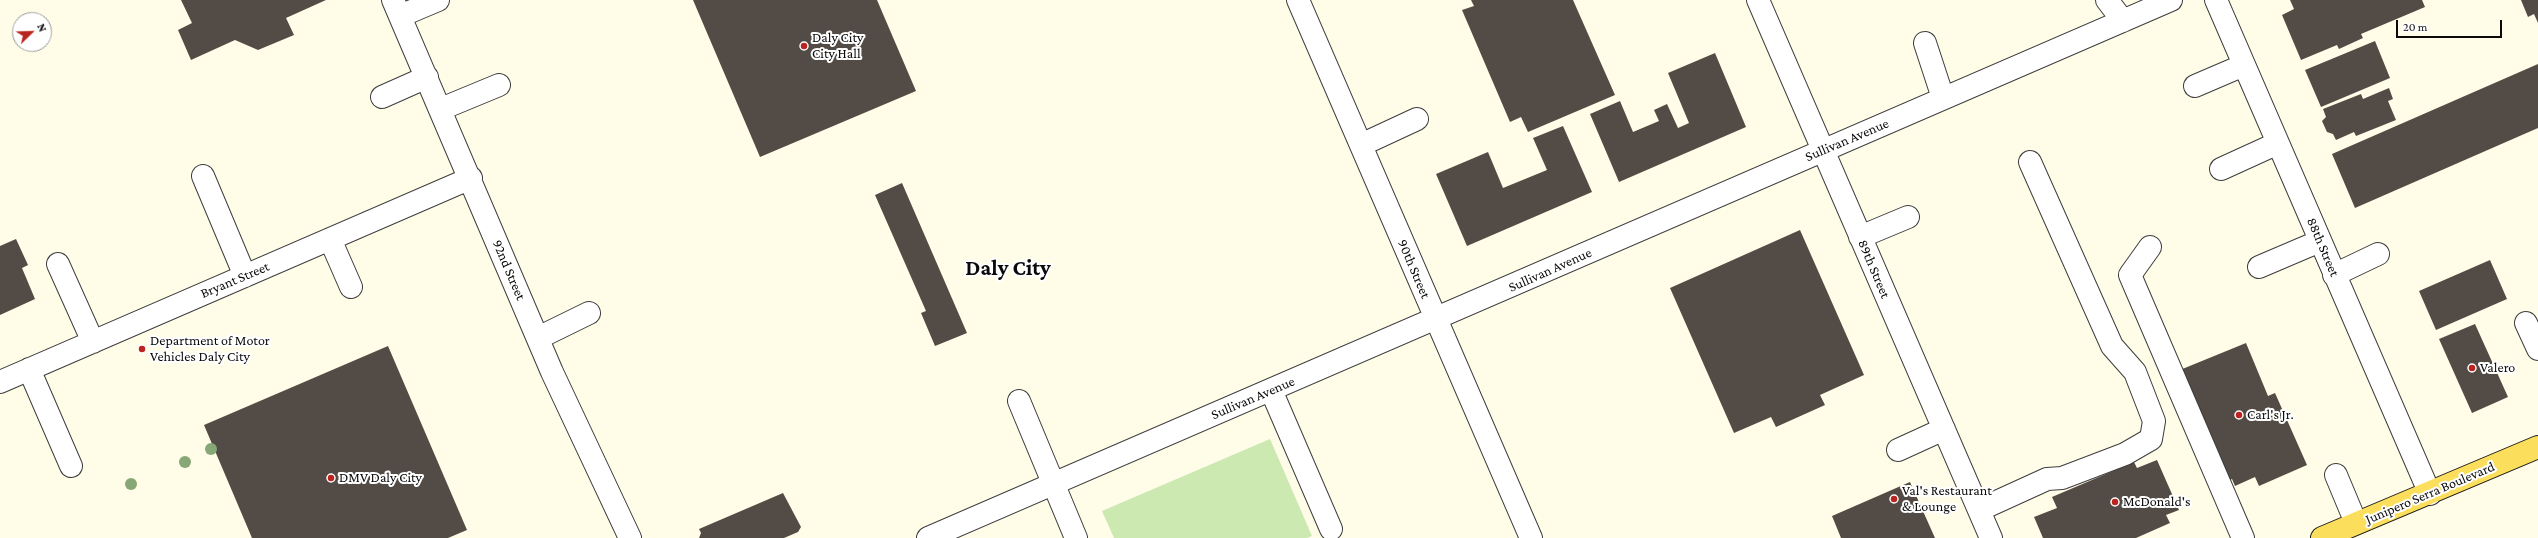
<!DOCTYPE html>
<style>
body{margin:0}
#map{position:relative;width:2538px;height:538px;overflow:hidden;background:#fffce7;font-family:"Crimson Pro",serif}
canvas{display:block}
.north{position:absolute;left:12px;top:12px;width:40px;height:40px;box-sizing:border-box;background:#fff;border:1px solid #9d9d9d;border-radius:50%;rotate:67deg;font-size:11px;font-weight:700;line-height:16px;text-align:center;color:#0a0a0a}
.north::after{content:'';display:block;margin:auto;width:14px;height:18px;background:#bb2321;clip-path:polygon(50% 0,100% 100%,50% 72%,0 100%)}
.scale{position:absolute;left:2396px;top:20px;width:106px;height:18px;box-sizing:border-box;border:2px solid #0a0a0a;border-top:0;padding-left:5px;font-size:12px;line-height:14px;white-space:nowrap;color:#0a0a0a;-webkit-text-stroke:3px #fff;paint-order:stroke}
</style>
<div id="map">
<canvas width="2538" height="538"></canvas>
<div class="north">N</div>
<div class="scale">20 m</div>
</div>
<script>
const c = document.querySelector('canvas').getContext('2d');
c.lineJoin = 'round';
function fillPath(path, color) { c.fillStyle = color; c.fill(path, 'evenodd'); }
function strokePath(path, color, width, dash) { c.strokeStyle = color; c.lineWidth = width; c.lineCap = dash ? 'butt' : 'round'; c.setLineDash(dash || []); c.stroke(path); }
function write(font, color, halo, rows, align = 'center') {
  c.font = font + ' "Crimson Pro",serif'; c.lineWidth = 4; c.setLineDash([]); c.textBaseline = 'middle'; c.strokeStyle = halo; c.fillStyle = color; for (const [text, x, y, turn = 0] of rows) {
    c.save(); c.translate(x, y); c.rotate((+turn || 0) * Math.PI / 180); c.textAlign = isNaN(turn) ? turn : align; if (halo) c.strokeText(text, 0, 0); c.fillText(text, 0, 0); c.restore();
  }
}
fillPath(new Path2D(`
 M1270,439L1312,536L1307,538H1114L1102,511Z`), '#cbe9b1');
fillPath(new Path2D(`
 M181,0H326L286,18L294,35L258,50L235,40L191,60L178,30L192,23Z
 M693,0H877L916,91L760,157Z
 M1471,0H1573L1615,95L1528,132L1521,117L1510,122L1462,10L1474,6Z
 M2290,0H2422L2425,7L2361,34L2363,38L2339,49L2337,45L2301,60L2282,15L2294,9Z
 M2521,0H2538V23L2534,14L2528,17Z
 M2375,41L2390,78L2321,107L2305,70Z
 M1715,53L1746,127L1619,182L1590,114L1620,101L1633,132L1659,121L1654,110L1667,104L1678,128L1689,123L1668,73Z
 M2538,64V128L2355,208L2332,154Z
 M2389,88L2393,99L2388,101L2396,120L2356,136L2354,132L2336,140L2333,134L2327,132L2322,121L2326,117L2323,109L2361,94L2363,99Z
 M1563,126L1592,192L1467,246L1436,174L1488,152L1503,188L1547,170L1533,138Z
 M902,183L967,333L935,346L921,313L926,311L875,195Z
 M1800,230L1864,375L1820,395L1825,405L1776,427L1771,417L1734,433L1670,288Z
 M16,239L28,265L22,268L35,299L0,315V246Z
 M2490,260L2507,299L2436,330L2419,291Z
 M2475,324L2508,397L2472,413L2439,339Z
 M2246,343L2268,396L2275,393L2307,465L2259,486L2255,477L2235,486L2232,479L2228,481L2175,372Z
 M388,346L467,530L448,538H252L204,425Z
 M2157,460L2179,510L2166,515L2170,523L2136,538H2043L2034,517L2057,508L2052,497L2134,462L2137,468Z
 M1910,482L1935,538H1841L1832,516Z
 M783,493L801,527L798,532L784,538H699L701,533L699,529Z`), '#534c46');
const minor = new Path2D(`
 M393,0L552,372L630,538
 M1298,0L1531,538
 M1758,0L1991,538
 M2107,0L2123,21
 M2216,0L2430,494
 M400,16L438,0
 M1925,43L1943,98
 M2195,86L2244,65
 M382,97L427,77
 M441,109L499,85
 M1361,145L1417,119
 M2221,169L2278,143
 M203,176L245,276
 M1860,237L1908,217
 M330,239L351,287
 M2150,247L2130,275L2243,538
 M58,264L93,342
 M2259,267L2320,241
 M2334,275L2378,254
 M2526,323L2538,349
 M538,338L589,313
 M29,369L71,466
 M0,382L471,178
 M1271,390L1331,529
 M1019,401L1076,538
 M1898,450L1944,429
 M2336,475L2356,523
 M1979,510L2047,479L2062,478L2125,454L2151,439L2154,421L2135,372L2112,346L2030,162
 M928,538L2171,0`);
const major = new Path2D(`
 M2322,538L2538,447`);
strokePath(minor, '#3d3d3d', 24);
strokePath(major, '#1b1b1b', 24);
strokePath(minor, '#fff', 22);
strokePath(major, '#fbde5b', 22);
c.fillStyle = '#87a777';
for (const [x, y] of [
 [211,449],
 [185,462],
 [131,484]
]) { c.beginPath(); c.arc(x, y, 6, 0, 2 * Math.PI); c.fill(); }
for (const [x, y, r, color] of [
 [804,46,4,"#bb2321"],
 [142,349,4,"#bb2321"],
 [2472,368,4,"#bb2321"],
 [2239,415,4,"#bb2321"],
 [331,478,4,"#bb2321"],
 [1894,499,4,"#bb2321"],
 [2115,502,4,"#bb2321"]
]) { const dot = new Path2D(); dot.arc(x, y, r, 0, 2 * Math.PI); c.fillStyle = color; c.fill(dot); strokePath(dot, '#fff', 1.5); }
write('14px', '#0a0a0a', '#fff', [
 ["Daly City",812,38],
 ["City Hall",812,54],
 ["Department of Motor",150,341],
 ["Vehicles Daly City",150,357],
 ["Valero",2480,368],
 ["Carl's Jr.",2247,415],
 ["DMV Daly City",339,478],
 ["Val's Restaurant",1902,491],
 ["& Lounge",1902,507],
 ["McDonald's",2123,502]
], 'left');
write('14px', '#0a0a0a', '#fff', [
 ["Sullivan Avenue",1847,140,-23],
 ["88th Street",2323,247,67],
 ["90th Street",1414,269,67],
 ["89th Street",1874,269,67],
 ["92nd Street",509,270,67],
 ["Sullivan Avenue",1550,270,-24],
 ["Bryant Street",235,280,-23],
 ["Sullivan Avenue",1253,398,-23],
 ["Junipero Serra Boulevard",2430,493,-23]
]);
write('bold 22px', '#0a0a0a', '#fff', [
 ["Daly City",1008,268]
]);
</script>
